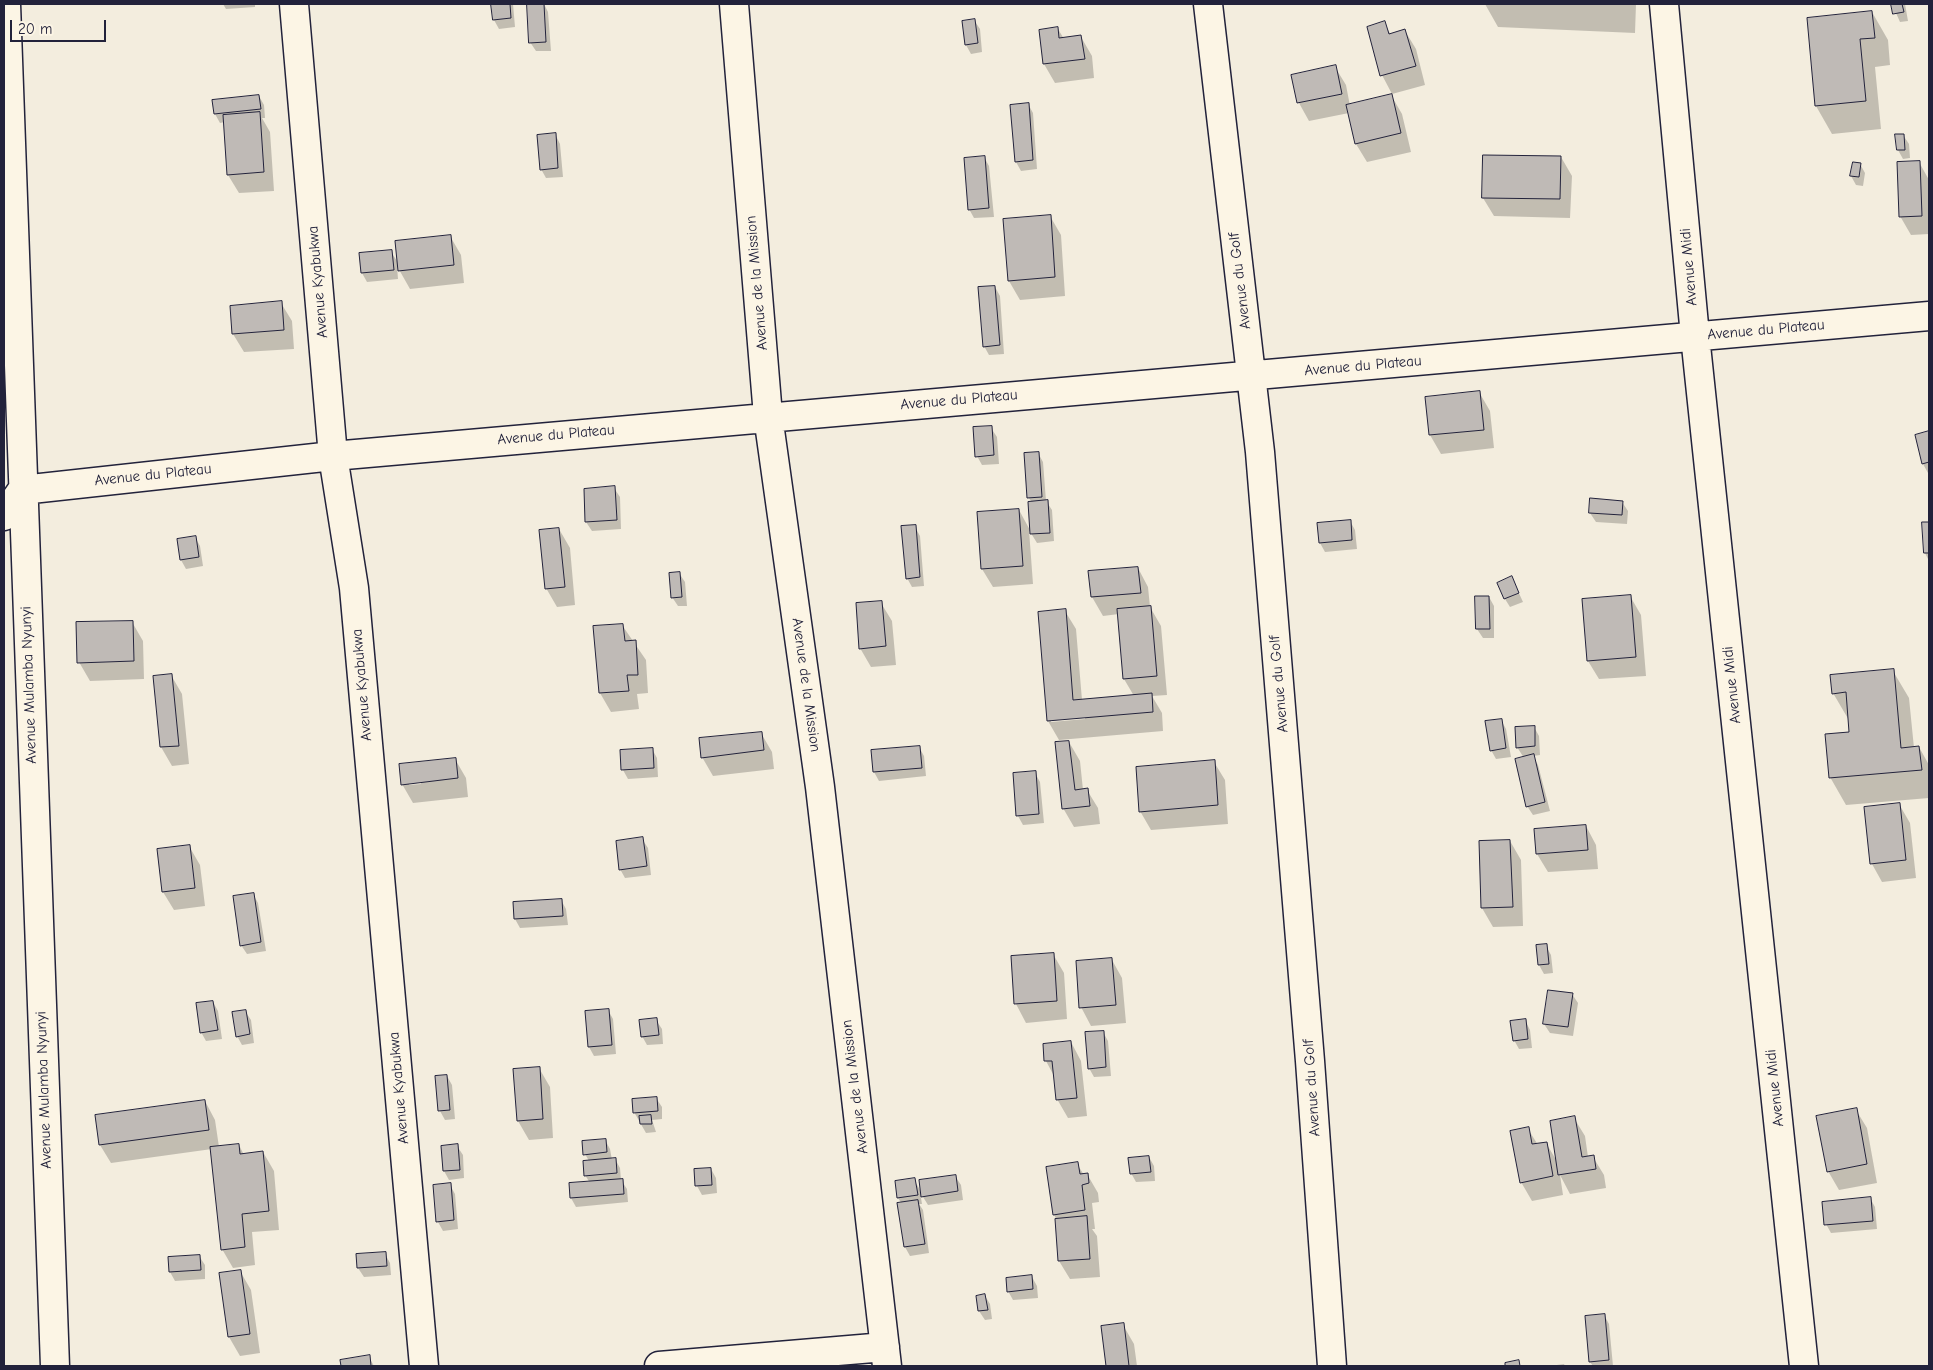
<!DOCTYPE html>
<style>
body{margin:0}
#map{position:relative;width:1933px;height:1370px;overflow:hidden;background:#f3edde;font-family:"Comic Neue",sans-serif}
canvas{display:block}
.frame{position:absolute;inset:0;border:5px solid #22223b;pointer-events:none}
.scale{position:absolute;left:10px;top:20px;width:96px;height:22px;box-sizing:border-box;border:2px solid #22223b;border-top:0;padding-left:6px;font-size:15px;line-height:18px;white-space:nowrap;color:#22223b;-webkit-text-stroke:4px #fcf5e5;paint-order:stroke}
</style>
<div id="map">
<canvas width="1933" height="1370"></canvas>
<div class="frame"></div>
<div class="scale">20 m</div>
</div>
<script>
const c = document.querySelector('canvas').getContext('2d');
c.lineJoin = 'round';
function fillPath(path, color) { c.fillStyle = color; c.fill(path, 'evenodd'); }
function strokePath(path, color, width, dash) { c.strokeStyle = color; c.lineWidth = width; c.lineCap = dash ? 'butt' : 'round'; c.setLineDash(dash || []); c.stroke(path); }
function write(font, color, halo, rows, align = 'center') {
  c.font = font + ' "Comic Neue",sans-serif'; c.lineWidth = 4.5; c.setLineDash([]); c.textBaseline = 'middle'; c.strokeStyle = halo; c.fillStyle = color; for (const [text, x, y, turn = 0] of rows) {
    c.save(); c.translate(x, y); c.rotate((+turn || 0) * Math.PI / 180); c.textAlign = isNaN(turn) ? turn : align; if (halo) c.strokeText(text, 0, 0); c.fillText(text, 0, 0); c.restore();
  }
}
fillPath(new Path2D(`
 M223,4H255V7L226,9Z
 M492,4H513L515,27L499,29L494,20Z
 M528,4H544L548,12L551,51H536L530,42Z
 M1485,4H1636L1635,33L1498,27Z
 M1892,4H1905L1908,21L1900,22Z
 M1872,12L1888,40L1890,65L1875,67L1881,129L1832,134L1816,106L1808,19Z
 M974,20L980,29L982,52L971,54L966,45Z
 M1384,23L1391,35L1405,31L1416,49L1425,85L1392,94L1382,75Z
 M1058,29L1064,39L1081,37L1092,56L1094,78L1055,83L1044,64L1040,31Z
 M1335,67L1346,85L1350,106L1391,95L1402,114L1411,152L1367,162L1356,144L1349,113L1309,121L1299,103L1293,76Z
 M259,96L264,105L265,118H262L270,132L274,191L239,193L228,175L225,122L220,123L215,114Z
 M1028,104L1033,113L1037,169L1021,171L1016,162Z
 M555,134L560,144L563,177L546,178L541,169Z
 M1903,135L1909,144L1910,158L1903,159L1898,150Z
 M984,157L989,166L994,217L974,218L969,209Z
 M1561,157L1572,176L1570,218L1494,216L1483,198Z
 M1919,162L1929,180V234L1911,235L1900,216Z
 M1860,164L1865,173L1863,186L1856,185L1851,176Z
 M1050,216L1061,235L1065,296L1020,300L1009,281Z
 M450,236L461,255L464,283L410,289L397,266L398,279L367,282L362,273L391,252L399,264Z
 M995,287L1000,296L1004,354L989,355L984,346Z
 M281,303L292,321L294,349L244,352L233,334Z
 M1479,392L1490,411L1494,448L1441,454L1430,435L1426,398Z
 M991,428L997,437L999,464L982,465L977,456Z
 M1929,433V472L1928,473L1923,464Z
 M1038,453L1043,462L1046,501L1052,510L1054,541L1037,543L1029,530L1033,584L993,587L982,569L1019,510L1031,532L1032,503L1029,498Z
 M614,488L620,497L621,529L592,531L586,522Z
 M1622,502L1628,511L1627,524L1596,522L1590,513Z
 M1350,521L1355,530L1357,549L1325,552L1320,543Z
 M1929,523V561L1925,553L1924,524Z
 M915,527L920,536L924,586L912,587L907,578Z
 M559,529L570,548L575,605L557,607L546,588Z
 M195,537L200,546L203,566L186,569L181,560L178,540Z
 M1138,568L1148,587L1150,607L1161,626L1167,695L1152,696L1162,713L1163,731L1059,740L1048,721L1065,611L1076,629L1082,700L1134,696L1124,679L1119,614L1103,616L1092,597ZM1085,717V719L1051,722V720Z
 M679,573L685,582L687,606H678L672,597Z
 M1512,578L1523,602L1510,607L1505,599Z
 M1630,596L1641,615L1646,676L1599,679L1588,661Z
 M1489,597L1494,606V638H1483L1477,629Z
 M881,603L892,621L896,665L871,667L860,648Z
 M132,622L143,641L144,679L90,681L79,662Z
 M622,625L646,660L648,693L637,694L639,709L611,712L600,693Z
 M1893,671L1909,698L1914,748L1919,747L1929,765V798L1846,805L1830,777L1850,733V722L1833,693Z
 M171,675L182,694L189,764L172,766L161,747L155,677Z
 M1501,720L1506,729L1511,757L1496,759L1491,750Z
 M1534,727L1539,736L1540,755L1533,756L1538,765L1550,811L1533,815L1527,806L1524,758L1517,747Z
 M761,733L772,752L774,769L713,776L702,757Z
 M1069,742L1080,761L1083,790H1087L1098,808L1100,824L1074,827L1063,808Z
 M919,747L924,756L926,776L879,781L874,772Z
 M652,749L657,758L658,777L628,779L623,770Z
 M455,759L466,778L468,797L413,803L402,784ZM420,781L421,784L409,785V782Z
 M1214,762L1225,780L1228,824L1151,830L1140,811Z
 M1035,773L1040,782L1044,823L1023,825L1018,816Z
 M1899,804L1910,823L1916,878L1882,882L1872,864Z
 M1586,826L1596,845L1598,869L1548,872L1537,854Z
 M642,839L648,848L651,875L625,878L620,869Z
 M1510,841L1521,860L1523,926L1493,927L1482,908L1480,843Z
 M189,846L200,865L205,906L174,910L163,892Z
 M253,894L258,903L266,951L247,954L241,945Z
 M561,900L566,909L568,925L520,928L515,919Z
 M1538,946H1546L1551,955L1553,973L1544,974L1539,965Z
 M1053,954L1064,973L1067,1019L1026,1023L1016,1004Z
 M1112,960L1122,978L1126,1023L1091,1026L1081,1007Z
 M1572,994L1578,1003L1573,1036L1550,1033L1544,1024Z
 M213,1002L218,1011L222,1039L206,1041L201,1032Z
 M608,1010L613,1019L616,1054L594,1056L589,1047Z
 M245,1011L251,1020L254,1043L242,1045L237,1036Z
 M656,1020L662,1029L663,1044L647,1045L642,1036Z
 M1525,1020L1530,1030L1532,1048L1519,1049L1514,1040Z
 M1103,1032L1108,1041L1111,1076L1094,1077L1089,1068Z
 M1071,1042L1081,1061L1087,1116L1068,1118L1057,1099L1054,1076L1046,1061L1044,1045Z
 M539,1068L550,1087L553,1138L529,1140L518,1121Z
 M447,1076L452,1085L455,1119L445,1120L440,1111Z
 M656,1098L662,1107V1119L652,1120L656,1132L646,1133L634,1112Z
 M205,1101L215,1120L219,1147L239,1145L244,1155L263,1152L274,1171L279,1230L252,1232L255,1265L233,1268L222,1249L212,1149L111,1163L100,1145Z
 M1856,1110L1867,1128L1877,1183L1839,1190L1828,1171Z
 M1574,1118L1585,1136L1588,1157H1593L1604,1175L1606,1188L1570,1194L1560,1175L1563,1195L1532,1201L1521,1182L1528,1129L1538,1145L1546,1143L1558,1163Z
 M605,1140L610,1149L612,1160L615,1159L620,1168L621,1180L627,1189L628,1202L576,1207L571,1198L590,1183L585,1175L589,1161L585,1154Z
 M457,1146L463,1155L464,1178L449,1180L444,1171Z
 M1149,1157L1154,1166L1155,1181L1136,1182L1131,1173Z
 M1077,1164L1084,1175L1087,1174L1098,1193L1099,1202L1092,1203L1095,1229H1092L1097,1236L1100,1277L1070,1279L1059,1261L1057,1220L1054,1215Z
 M711,1169L716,1178L717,1193L702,1195L697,1186Z
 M955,1176L961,1185L963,1200L928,1205L920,1192L922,1204H919L923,1210L929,1253L910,1256L905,1247L902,1204L898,1198L914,1180L922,1193Z
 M450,1185L455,1194L458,1229L443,1231L438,1222L435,1186Z
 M1870,1198L1875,1207L1877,1229L1831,1233L1826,1224Z
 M385,1254L390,1263L391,1275L364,1277L358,1268Z
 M199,1256L205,1265V1279L175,1281L170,1272Z
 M240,1271L251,1290L260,1353L240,1356L229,1337L221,1274Z
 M1032,1277L1037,1286L1038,1298L1013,1300L1008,1291Z
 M985,1296L990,1304L992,1319L985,1320L979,1311Z
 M1604,1315L1609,1324L1613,1366H1593L1590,1362Z
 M1123,1325L1134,1344L1137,1366H1107L1102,1327Z
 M369,1357L374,1366H342L341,1361Z
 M1564,1364L1565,1366H1549Z`), '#0003');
const building = new Path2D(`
 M491,4H510L511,18L493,20Z
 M527,4H544L546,42L529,43Z
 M1891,4H1902L1904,12L1893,14Z
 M1872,11L1875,38L1860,39L1866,101L1815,106L1807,18Z
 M975,19L978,43L965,45L962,21Z
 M1385,21L1389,34L1405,29L1416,66L1380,76L1367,27Z
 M1058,27L1059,38L1081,35L1085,59L1043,64L1039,30Z
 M1336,65L1342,94L1297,103L1291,75Z
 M1392,94L1401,133L1355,144L1346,105Z
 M259,95L261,109L214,114L212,100Z
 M1029,103L1033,160L1015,162L1010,105Z
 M260,112L264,172L227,175L223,115Z
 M556,133L558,168L540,170L537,135Z
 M1895,134H1904L1905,150H1897Z
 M1483,155L1561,156L1560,199L1482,198Z
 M985,156L989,208L968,210L964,158Z
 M1920,161L1922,216L1899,217L1897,162Z
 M1853,162L1861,163L1859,177L1850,176Z
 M1051,215L1055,277L1008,281L1003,219Z
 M451,235L454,265L398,271L395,241Z
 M392,250L394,270L361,273L359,253Z
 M995,286L1000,345L983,347L978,287Z
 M282,301L284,330L232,334L230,306Z
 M1480,391L1484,430L1429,435L1425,397Z
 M992,426L994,455L975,457L973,427Z
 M1929,431V462L1922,464L1915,435Z
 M1039,452L1042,497L1027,498L1024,453Z
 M615,486L617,520L585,522L584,489Z
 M1590,498L1623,501L1622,515L1589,513Z
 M1048,500L1050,533L1030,534L1028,502Z
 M1019,509L1023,566L981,569L977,512Z
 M1351,520L1352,540L1319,543L1317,523Z
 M1922,522H1929V553H1924Z
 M916,525L920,577L906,579L901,526Z
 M559,528L565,587L545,589L539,530Z
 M196,536L199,557L180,560L177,539Z
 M1138,567L1141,593L1091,597L1088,571Z
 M680,572L682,597L671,598L669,573Z
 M1512,576L1519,593L1504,599L1497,583Z
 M1631,595L1636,657L1587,661L1582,599Z
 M1475,596H1489L1490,629H1476Z
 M882,601L886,646L859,649L856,603Z
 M1151,606L1157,676L1123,679L1117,609Z
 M1066,609L1073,700L1152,693L1153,712L1047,721L1038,612Z
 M133,621L134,661L77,663L76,622Z
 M623,624L625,641L636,640L638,675H627L629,691L599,693L593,626Z
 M1894,669L1901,748L1919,746L1922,770L1829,778L1825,734L1849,732L1846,692L1832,694L1830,675Z
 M172,674L179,746L160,747L153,676Z
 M1502,719L1506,748L1490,751L1485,721Z
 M1535,726V746L1516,748L1515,727Z
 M762,732L764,750L701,758L699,738Z
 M1069,741L1075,790L1088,788L1090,806L1062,809L1055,742Z
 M920,746L922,768L873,772L871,750Z
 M653,748L654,768L621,770L620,750Z
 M1534,754L1545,802L1526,807L1515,759Z
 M456,758L458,778L401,785L399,764Z
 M1215,760L1218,805L1139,812L1136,767Z
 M1036,771L1039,814L1016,816L1013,773Z
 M1900,803L1906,860L1870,864L1864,807Z
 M1586,825L1588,850L1536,854L1534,829Z
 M643,837L647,866L619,870L616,841Z
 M1510,840L1513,907L1481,908L1479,841Z
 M190,845L195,888L162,892L157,849Z
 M254,893L261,942L240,946L233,896Z
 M562,899L563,916L514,919L513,902Z
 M1547,944L1549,964L1538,965L1536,945Z
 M1054,953L1057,1001L1014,1004L1011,956Z
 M1112,958L1116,1005L1079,1008L1076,961Z
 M1548,990L1573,993L1568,1027L1543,1024Z
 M213,1001L218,1030L200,1033L196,1003Z
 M609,1009L612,1045L588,1047L585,1011Z
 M246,1010L250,1034L236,1037L232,1012Z
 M657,1018L659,1035L641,1037L639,1020Z
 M1526,1019L1528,1039L1513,1041L1510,1021Z
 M1104,1031L1106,1067L1088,1069L1085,1032Z
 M1071,1041L1077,1098L1056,1100L1052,1061H1044L1043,1044Z
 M540,1067L543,1119L517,1121L513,1069Z
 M447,1075L450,1110L438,1111L435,1076Z
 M657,1097L658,1111L633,1113L632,1099Z
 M205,1100L209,1130L99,1145L95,1115Z
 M1857,1108L1867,1164L1827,1172L1816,1116Z
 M651,1115L652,1124H640L639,1116Z
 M1575,1116L1582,1157L1594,1155L1596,1169L1558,1175L1550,1121Z
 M1529,1127L1532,1144L1547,1142L1553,1176L1520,1183L1510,1131Z
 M606,1139L607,1152L583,1155L582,1141Z
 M239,1144L240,1154L263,1151L269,1211L242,1214L245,1247L221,1250L210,1147Z
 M458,1144L460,1170L443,1171L441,1146Z
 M1149,1156L1151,1172L1130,1174L1128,1158Z
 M616,1158L617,1173L584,1176L583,1161Z
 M1078,1162L1080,1174L1088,1173L1089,1183L1082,1185L1085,1210L1053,1215L1046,1167Z
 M711,1168L712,1185L695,1186L694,1169Z
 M956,1175L958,1191L921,1197L919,1180Z
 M915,1178L918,1195L897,1198L895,1181Z
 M623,1179L624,1194L570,1198L569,1183Z
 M451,1183L454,1220L436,1222L433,1185Z
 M1871,1197L1873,1221L1824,1225L1822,1202Z
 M918,1200L925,1244L904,1247L897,1203Z
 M1087,1216L1090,1259L1058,1261L1055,1219Z
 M386,1252L387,1266L357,1268L356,1254Z
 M200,1255L201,1270L169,1272L168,1257Z
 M241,1270L250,1334L228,1337L219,1273Z
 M1032,1275L1033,1289L1007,1292L1006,1278Z
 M985,1294L988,1310L978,1311L976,1296Z
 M1605,1314L1609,1360L1589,1362L1585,1316Z
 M1124,1323L1129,1366H1106L1101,1326Z
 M370,1355L371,1366H341L340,1360Z
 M1519,1360L1520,1366H1505V1363Z`);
fillPath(building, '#bfbab6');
strokePath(building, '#22223b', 1);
const minor = new Path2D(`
 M6,4L55,1366
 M294,4L333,456L354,588L424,1366
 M734,4L768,416L820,787L887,1366
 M1208,4L1260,452L1310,1061L1332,1366
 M1664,4L1695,336L1804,1366
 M4,516L22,490L333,456L1929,316
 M659,1366L885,1347`);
strokePath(minor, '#22223b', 31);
strokePath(minor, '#fcf5e5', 28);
write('15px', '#22223b', '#fcf5e5', [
 ["Avenue Midi",1689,267,-95],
 ["Avenue du Golf",1240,281,-97],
 ["Avenue Kyabukwa",318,282,-95],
 ["Avenue de la Mission",757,283,-95],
 ["Avenue du Plateau",1766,330,-5],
 ["Avenue du Plateau",1363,366,-5],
 ["Avenue du Plateau",959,400,-5],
 ["Avenue du Plateau",556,435,-5],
 ["Avenue du Plateau",153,475,-6],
 ["Avenue du Golf",1279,684,-95],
 ["Avenue Mulamba Nyunyi",29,685,-92],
 ["Avenue Kyabukwa",362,685,-95],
 ["Avenue de la Mission",806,685,82],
 ["Avenue Midi",1732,685,-96],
 ["Avenue de la Mission",855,1087,-97],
 ["Avenue Kyabukwa",399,1088,-95],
 ["Avenue du Golf",1312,1088,-94],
 ["Avenue Midi",1775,1088,-96],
 ["Avenue Mulamba Nyunyi",44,1090,-92]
]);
</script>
